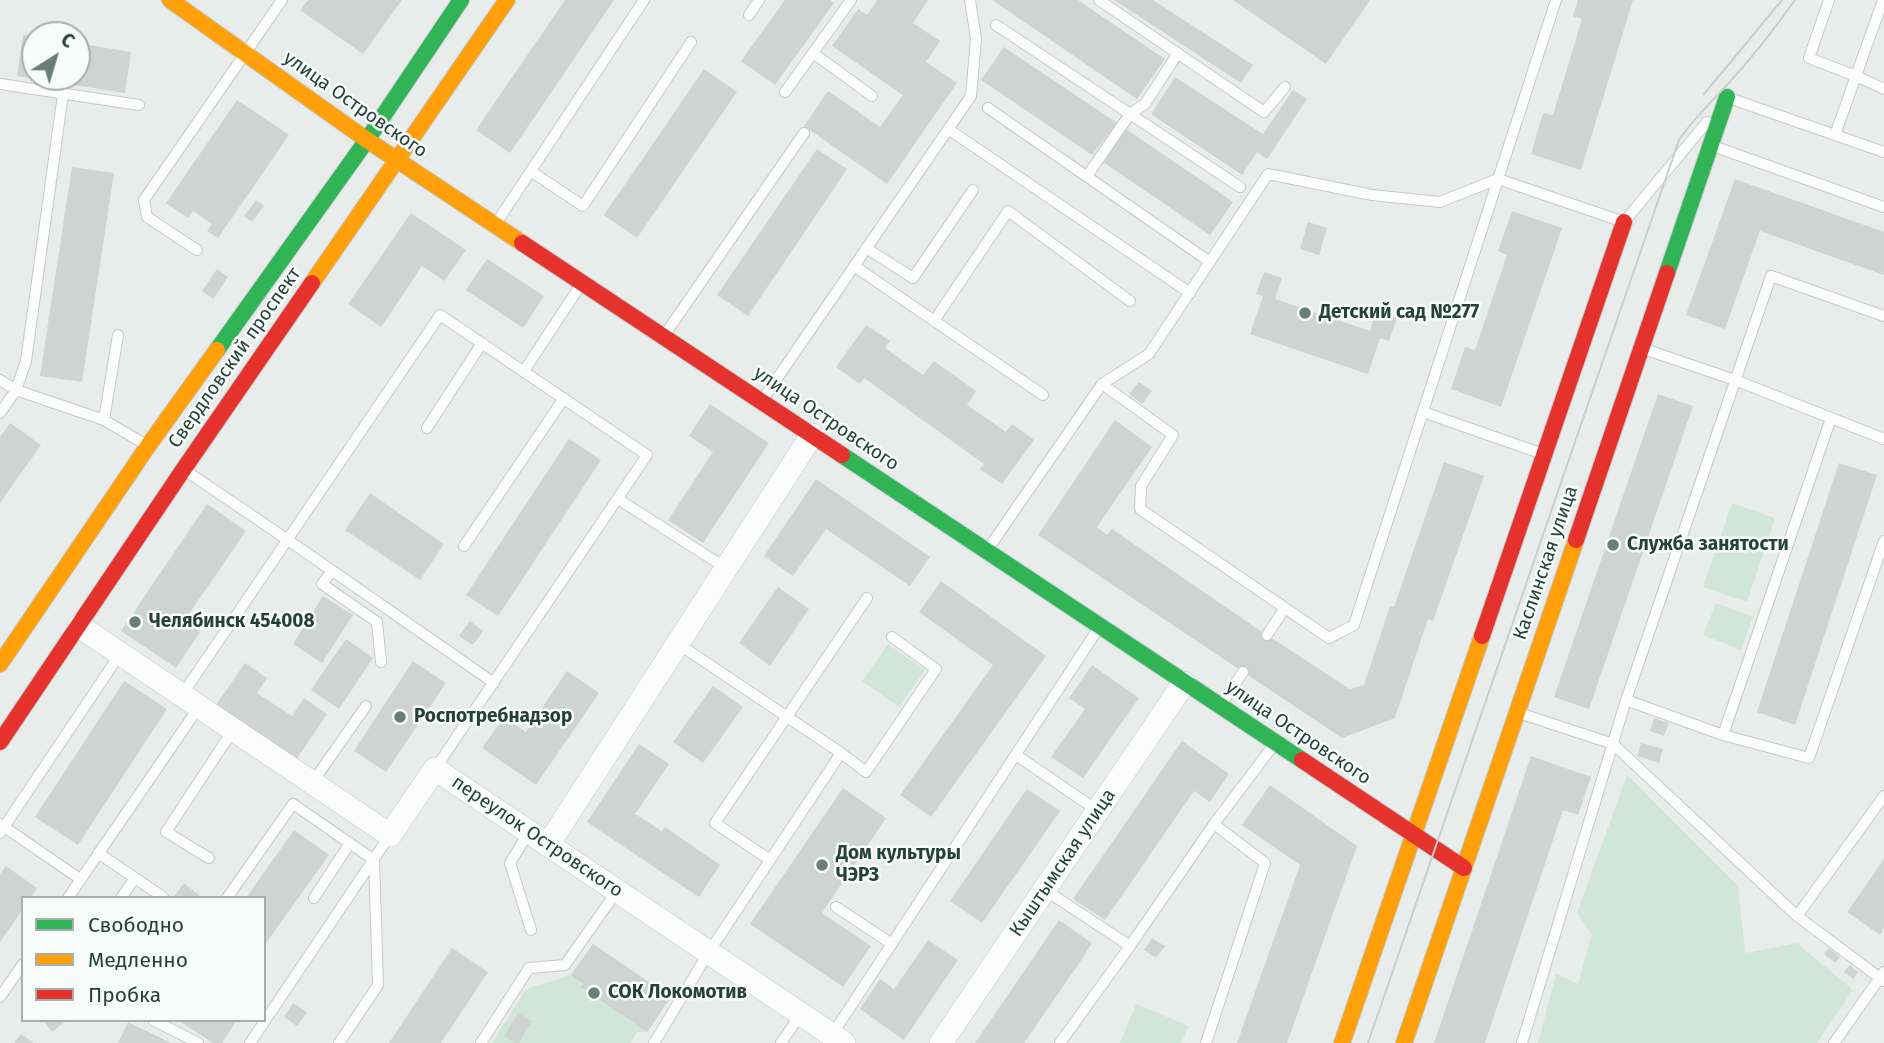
<!DOCTYPE html>
<meta charset="utf-8">
<style>
body{margin:0}
#map{position:relative;width:1884px;height:1043px;overflow:hidden;background:#e8edeb;font-family:"Fira Sans",sans-serif}
canvas{display:block}
.legend{position:absolute;left:21px;top:896px;width:245px;height:126px;box-sizing:border-box;background:#f7fbf9;border:2px solid #a3b1ad;margin:0;padding:9px 12px;list-style:none;font-size:21px;color:#24423a}
.legend li{display:flex;align-items:center;gap:14px;height:35px}
.legend b{width:35px;border:2px solid #a3b1ad}
.north{position:absolute;left:21px;top:21px;width:70px;height:70px;box-sizing:border-box;background:#f7fbf9;border:2px solid #a3b1ad;border-radius:50%;rotate:37deg;font-size:19px;font-weight:700;line-height:28px;text-align:center;color:#24423a}
.north::after{content:'';display:block;margin:auto;width:24px;height:32px;background:#697e78;clip-path:polygon(50% 0,100% 100%,50% 72%,0 100%)}
</style>
<div id="map">
<canvas width="1884" height="1043"></canvas>
<ul class="legend">
<li><b style="height:9px;background:#30b455"></b>Свободно</li>
<li><b style="height:9px;background:#ff9f0a"></b>Медленно</li>
<li><b style="height:9px;background:#e5322d"></b>Пробка</li>
</ul>
<div class="north">С</div>
</div>
<script>
const c = document.querySelector('canvas').getContext('2d');
c.lineJoin = 'round';
function fillPath(path, color) { c.fillStyle = color; c.fill(path, 'evenodd'); }
function strokePath(path, color, width, dash) { c.strokeStyle = color; c.lineWidth = width; c.lineCap = dash ? 'butt' : 'round'; c.setLineDash(dash || []); c.stroke(path); }
function write(font, color, halo, rows, align = 'center') {
  c.font = font + ' "Fira Sans",sans-serif'; c.lineWidth = 5; c.setLineDash([]); c.textBaseline = 'middle'; c.strokeStyle = halo; c.fillStyle = color; for (const [text, x, y, turn = 0] of rows) {
    c.save(); c.translate(x, y); c.rotate((+turn || 0) * Math.PI / 180); c.textAlign = isNaN(turn) ? turn : align; if (halo) c.strokeText(text, 0, 0); c.fillText(text, 0, 0); c.restore();
  }
}
fillPath(new Path2D(`
 M1732,503L1775,518L1747,602L1703,587Z
 M1716,603L1753,617L1741,650L1703,635Z
 M888,644L925,670L899,707L862,681Z
 M1627,775L1738,886L1745,953L1797,943L1853,990L1817,1043H1538L1556,974L1578,984L1592,934L1577,913Z
 M593,944L671,997L647,1032H637L630,1043H492L526,989L571,975Z
 M1136,1004L1189,1026L1181,1043H1120Z`), '#d1e6d8');
fillPath(new Path2D(`
 M308,0H402L363,54L300,10Z
 M565,0H614L510,153L476,130Z
 M785,0H830L834,3L775,85L741,61Z
 M877,0H928L913,23L940,41L926,62L957,83L887,184L804,126L828,91L880,127L903,95L832,46L858,9L867,15Z
 M992,0H1078L1165,59L1137,99Z
 M1114,0H1153L1253,65L1241,83Z
 M1233,0H1370L1326,64Z
 M1578,0H1633L1581,170L1531,154L1543,113L1553,115L1582,19L1573,16Z
 M23,35L35,37V77H77V43L131,52L125,93L17,76Z
 M1004,47L1117,123L1092,155L981,80Z
 M704,69L737,92L637,238L604,215Z
 M1175,77L1263,134L1293,90L1307,99L1267,159L1257,152L1242,175L1151,114Z
 M237,100L289,135L218,238L207,231L212,224L193,211L188,218L166,203Z
 M1126,129L1233,202L1210,235L1103,162Z
 M817,149L847,169L748,316L717,295Z
 M72,167L114,173L82,382L40,376Z
 M1735,179L1884,232V275L1760,231L1725,329L1686,315Z
 M256,200L264,206L252,222L244,216Z
 M1512,211L1562,228L1501,407L1451,389L1465,347L1475,350L1507,255L1498,251Z
 M411,213L466,250L444,281L422,266L381,327L348,304Z
 M1308,222L1327,228L1319,255L1300,249Z
 M487,259L544,296L523,328L466,290Z
 M217,269L228,277L213,299L202,291Z
 M1264,272L1282,278L1275,299L1370,331L1376,311L1397,318L1389,341L1380,338L1368,374L1250,334L1263,296L1256,294Z
 M866,325L890,341L885,348L923,375L934,361L976,391L967,405L1006,432L1012,424L1034,440L1002,484L980,469L984,464L864,378L860,384L836,367Z
 M1139,382L1152,391L1142,404L1129,394Z
 M1658,394L1693,406L1589,709L1554,697Z
 M710,404L769,443L703,543L668,520L713,452L689,436Z
 M1115,420L1152,447L1097,527L1107,535L1112,529L1259,630L1350,689L1364,685L1390,606L1394,607L1444,462L1484,476L1433,621L1428,619L1395,718L1342,738L1038,535Z
 M10,423L41,445L0,503V437Z
 M569,439L601,460L498,616L466,595Z
 M1839,463L1877,475L1795,725L1757,712Z
 M816,479L930,557L910,586L826,529L793,576L764,556Z
 M370,493L444,544L420,580L345,530Z
 M207,504L246,531L184,621L200,632L176,668L121,631Z
 M941,581L1046,656L931,817L900,795L993,665L919,612Z
 M778,587L809,609L770,666L739,643Z
 M323,596L353,615L322,663L293,644Z
 M470,621L483,631L473,645L459,636Z
 M346,639L373,658L339,709L311,690Z
 M413,661L446,683L386,772L354,751Z
 M245,663L267,678L257,693L292,716L304,698L327,714L296,760L216,705Z
 M1092,665L1139,698L1083,778L1051,757L1085,709L1069,698Z
 M567,671L599,693L536,785L482,748L504,717L526,732Z
 M124,681L167,709L78,845L35,817Z
 M713,686L743,707L703,763L673,742Z
 M1654,718L1669,723L1664,736L1650,731Z
 M1182,741L1229,774L1210,802L1194,791L1105,920L1073,899Z
 M1641,743L1663,749L1659,763L1637,756Z
 M639,744L669,764L635,814L662,831L665,827L720,865L699,897L587,822Z
 M1531,756L1591,777L1578,815L1563,810L1485,1043H1434Z
 M1270,785L1357,846L1287,1043H1237L1300,865L1242,825Z
 M843,788L886,818L822,913L871,946L843,987L750,924Z
 M1027,789L1060,811L982,923L950,901Z
 M294,830L329,855L264,946V898H246Z
 M1884,859V928L1880,935L1847,912Z
 M6,866L37,888L30,898H23V909L0,942V874Z
 M184,883L199,895L197,898H173Z
 M1059,920L1092,943L1080,962L1024,1043H975Z
 M1152,938L1165,946L1156,958L1144,950Z
 M928,940L958,960L904,1040L860,1009L880,979L894,989Z
 M593,944L671,997L647,1032L581,987L584,984L571,975Z
 M452,948L488,972L441,1043H389Z
 M1829,948L1840,957L1835,963L1824,954Z
 M1850,965L1858,972L1853,979L1844,972Z
 M293,1003L307,1012L297,1026L284,1017Z
 M518,1013L532,1021L519,1043H515L504,1036Z
 M43,1020H67L52,1032Z
 M178,1020H237L222,1043H213Z
 M128,1022L171,1043H118Z
 M21,1034L34,1043H14Z`), '#cfd4d2');
const lane = new Path2D(`
 M1099,0L1264,112L1285,87
 M1829,0L1809,58L1856,76L1884,89
 M749,15L759,0
 M996,25L1240,187
 M813,53L872,96
 M0,84L139,105
 M785,92L851,0
 M1729,98L1884,152
 M988,108L1210,262
 M948,129L1190,293
 M1835,135L1883,0
 M1713,146L1884,207
 M532,172L583,206L691,42
 M1087,176L1130,114L1145,104L1178,53
 M497,222L644,0
 M866,248L913,278L973,190
 M197,250L147,217L144,200L282,0
 M854,266L1043,395
 M934,321L1008,211L1130,301
 M666,333L804,133
 M1644,349L1735,380L1884,439
 M524,371L580,286
 M0,380L16,390L104,420L143,443
 M1102,384L1173,435L1141,486L1140,509L1329,638L1354,625L1556,0
 M763,399L971,96L976,39L970,0
 M1423,412L1543,454
 M0,413L16,390L26,361L63,94
 M104,420L118,335
 M427,428L482,343
 M189,473L288,540L494,683
 M618,499L726,568
 M464,546L564,398
 M988,549L1102,384L1149,354L1268,174L1372,195L1440,202L1498,179L1624,222L1707,122
 M332,571L322,584L377,622L381,662
 M1267,635L1285,608
 M677,643L841,753L866,772L936,669L892,637
 M182,695L440,315L647,455L435,769
 M1626,700L1723,735L1809,758L1884,541
 M1221,705L1243,672
 M1519,713L1613,744L1797,916L1884,981
 M1723,735L1831,418
 M1016,755L1098,811
 M312,783L366,706
 M0,824L80,879
 M529,832L510,863L531,930
 M0,833L120,654
 M98,853L163,897
 M209,858L166,832L233,730
 M770,860L715,823L867,598
 M1045,890L1130,946L1214,824
 M68,898L199,707
 M121,898L135,878
 M227,898L293,804L374,860L378,985L339,1043
 M314,898L350,843
 M836,907L892,944
 M1797,916L1884,796
 M0,997L23,964
 M153,1020L198,1043
 M832,1035L1098,629
 M250,1043L390,835
 M481,1043L529,968L565,965L617,891
 M654,1043L709,952L841,753
 M781,1043L801,1014
 M1060,1043L1130,946
 M1206,1043L1265,863L1214,824L1273,746
 M1522,1043L1626,700L1771,276L1884,316
 M1834,1043L1884,972`);
const street = new Path2D(`
 M79,626L390,835L435,769L844,1043
 M548,845L812,435
 M941,1043L1184,683`);
const fast = new Path2D(`
 M1667,273L1727,97
 M217,350L367,140L461,0
 M842,455L1302,760`);
const slow = new Path2D(`
 M170,0L367,140L522,243
 M312,283L507,0
 M0,664L148,446L217,350
 M1342,1043L1482,636
 M1404,1043L1576,540`);
const jam = new Path2D(`
 M522,243L842,455
 M1576,540L1667,273
 M1482,636L1624,222
 M0,742L183,470L312,283
 M1302,760L1464,868`);
strokePath(lane, '#c5cac8', 12);
strokePath(street, '#c5cac8', 24);
strokePath(fast, '#c3cbc8', 18);
strokePath(slow, '#c3cbc8', 18);
strokePath(jam, '#c3cbc8', 18);
strokePath(lane, '#fcfcfc', 10);
strokePath(street, '#fcfcfc', 23);
strokePath(fast, '#30b455', 16);
strokePath(slow, '#ff9f0a', 16);
strokePath(jam, '#e5322d', 16);
strokePath(new Path2D(`
 M1704,94L1782,0
 M1368,1043L1679,140C1693,120 1709,104 1726,86C1751,59 1774,30 1795,0`), '#c9cdcc', 2);
for (const [x, y, r, color] of [
 [1305,313,7,"#697e78"],
 [1613,545,7,"#697e78"],
 [135,622,7,"#697e78"],
 [400,717,7,"#697e78"],
 [822,865,7,"#697e78"],
 [594,993,7,"#697e78"]
]) { const dot = new Path2D(); dot.arc(x, y, r, 0, 2 * Math.PI); c.fillStyle = color; c.fill(dot); strokePath(dot, '#f7fbf9', 2.5); }
write('19px', '#24423a', '#f7fbf9', [
 ["улица Островского",355,105,35],
 ["Свердловский проспект",235,358,-55],
 ["улица Островского",826,419,34],
 ["Каслинская улица",1546,563,-71],
 ["улица Островского",1298,733,34],
 ["переулок Островского",537,837,34],
 ["Кыштымская улица",1063,863,-56]
]);
write('bold 19px', '#24423a', '#f7fbf9', [
 ["Детский сад №277",1319,313],
 ["Служба занятости",1627,545],
 ["Челябинск 454008",149,622],
 ["Роспотребнадзор",414,717],
 ["Дом культуры",836,854],
 ["ЧЭРЗ",836,876],
 ["СОК Локомотив",608,993]
], 'left');
</script>
